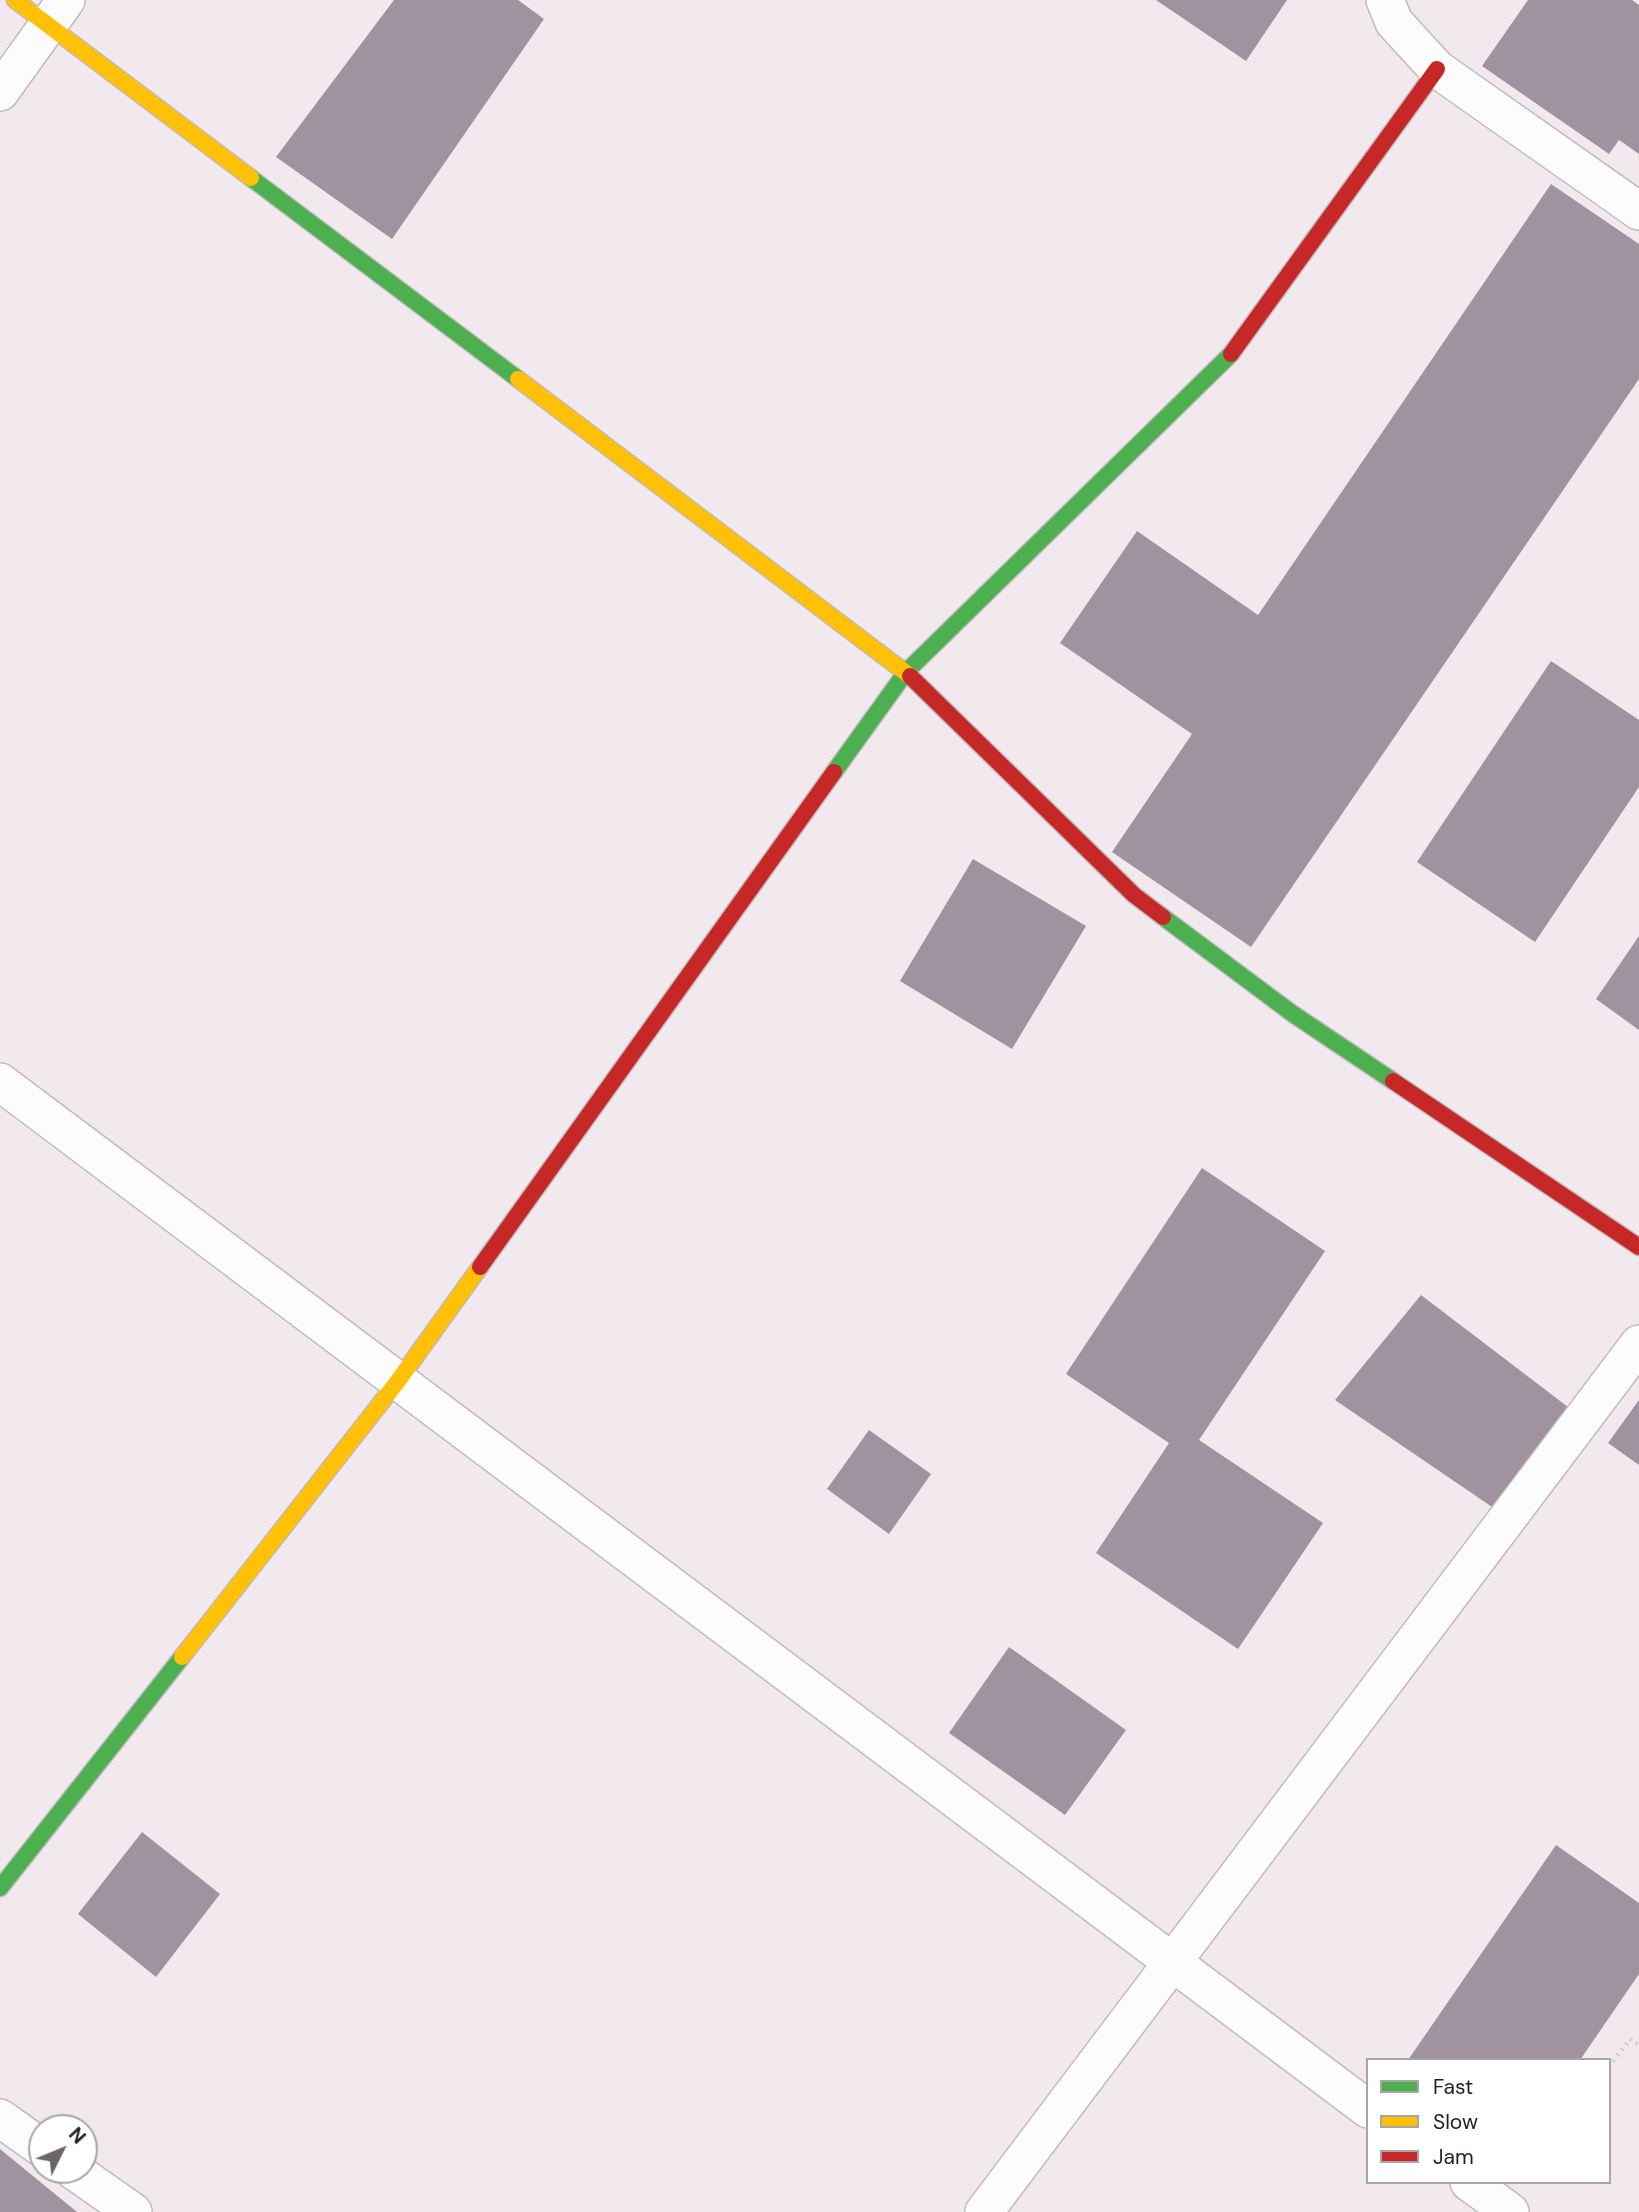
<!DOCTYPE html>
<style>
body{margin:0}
#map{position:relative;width:1639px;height:2212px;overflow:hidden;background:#f2e9ee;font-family:"DM Sans",sans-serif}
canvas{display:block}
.legend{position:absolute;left:1366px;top:2058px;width:245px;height:126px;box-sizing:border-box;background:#fff;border:2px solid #a7a5a6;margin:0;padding:9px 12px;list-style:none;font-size:21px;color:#231d20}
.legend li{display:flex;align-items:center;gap:14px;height:35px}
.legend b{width:35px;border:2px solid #a7a5a6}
.north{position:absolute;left:28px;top:2114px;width:70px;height:70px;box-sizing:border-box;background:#fff;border:2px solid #a7a5a6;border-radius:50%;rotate:47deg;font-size:19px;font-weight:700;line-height:28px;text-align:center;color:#231d20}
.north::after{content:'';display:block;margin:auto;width:24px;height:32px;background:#6b6468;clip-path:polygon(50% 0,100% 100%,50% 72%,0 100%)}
</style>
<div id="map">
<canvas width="1639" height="2212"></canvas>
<ul class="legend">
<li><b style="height:9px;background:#4caf50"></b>Fast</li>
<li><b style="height:9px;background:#ffc107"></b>Slow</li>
<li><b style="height:9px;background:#c62828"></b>Jam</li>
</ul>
<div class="north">N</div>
</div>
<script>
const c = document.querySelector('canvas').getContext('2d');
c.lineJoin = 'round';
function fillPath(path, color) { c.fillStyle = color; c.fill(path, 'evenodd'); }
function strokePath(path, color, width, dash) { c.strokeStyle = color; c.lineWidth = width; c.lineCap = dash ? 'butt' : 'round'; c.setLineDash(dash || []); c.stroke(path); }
fillPath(new Path2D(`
 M394,0H518L544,19L392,239L276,157Z
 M1156,0H1287L1246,61Z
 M1528,0H1632L1639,5V154L1619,140L1609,154L1482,66Z
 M1551,184L1639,244V379L1251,947L1112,852L1192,734L1060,643L1137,531L1258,615Z
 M1551,661L1639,720V787L1535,942L1417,862Z
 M973,859L1086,926L1012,1049L900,981Z
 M1639,936V1030L1596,999Z
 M1202,1168L1325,1251L1199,1440L1323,1523L1238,1649L1096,1553L1169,1443L1066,1374Z
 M1421,1295L1568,1407L1498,1511L1335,1400Z
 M1639,1400V1465L1608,1443Z
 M869,1430L931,1474L889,1534L827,1489Z
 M1009,1647L1126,1730L1065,1815L949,1733Z
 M142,1832L220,1894L156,1977L78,1914Z
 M1556,1845L1639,1903V1974L1580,2060H1408Z
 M0,2149L77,2212H0Z`), '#a0929e');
const street = new Path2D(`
 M1385,0L1394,22L1437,69L1639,211
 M0,92L66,0
 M0,1082L1368,2109
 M0,2118L42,2148
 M73,2170L133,2212
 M1469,2182L1510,2212
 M984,2212L1639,1344`);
const fast = new Path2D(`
 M251,178L518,379
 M834,772L906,672L1231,354
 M1163,917L1293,1014L1393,1081
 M0,1888L182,1657`);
const slow = new Path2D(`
 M15,0L251,178
 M518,379L910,676
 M182,1657L398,1381L480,1267`);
const jam = new Path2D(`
 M1231,354L1437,69
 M910,676L1134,895L1163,917
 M1393,1081L1639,1247
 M480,1267L834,772`);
strokePath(street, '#c0b9bd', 40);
strokePath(fast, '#c0b9bd', 19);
strokePath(slow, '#c0b9bd', 19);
strokePath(jam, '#c0b9bd', 19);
strokePath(new Path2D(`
 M1609,2067L1630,2039L1639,2045`), '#cfccce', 4.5, [2, 5]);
strokePath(street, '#fdfcfc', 37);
strokePath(fast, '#4caf50', 16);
strokePath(slow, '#ffc107', 16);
strokePath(jam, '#c62828', 16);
</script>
